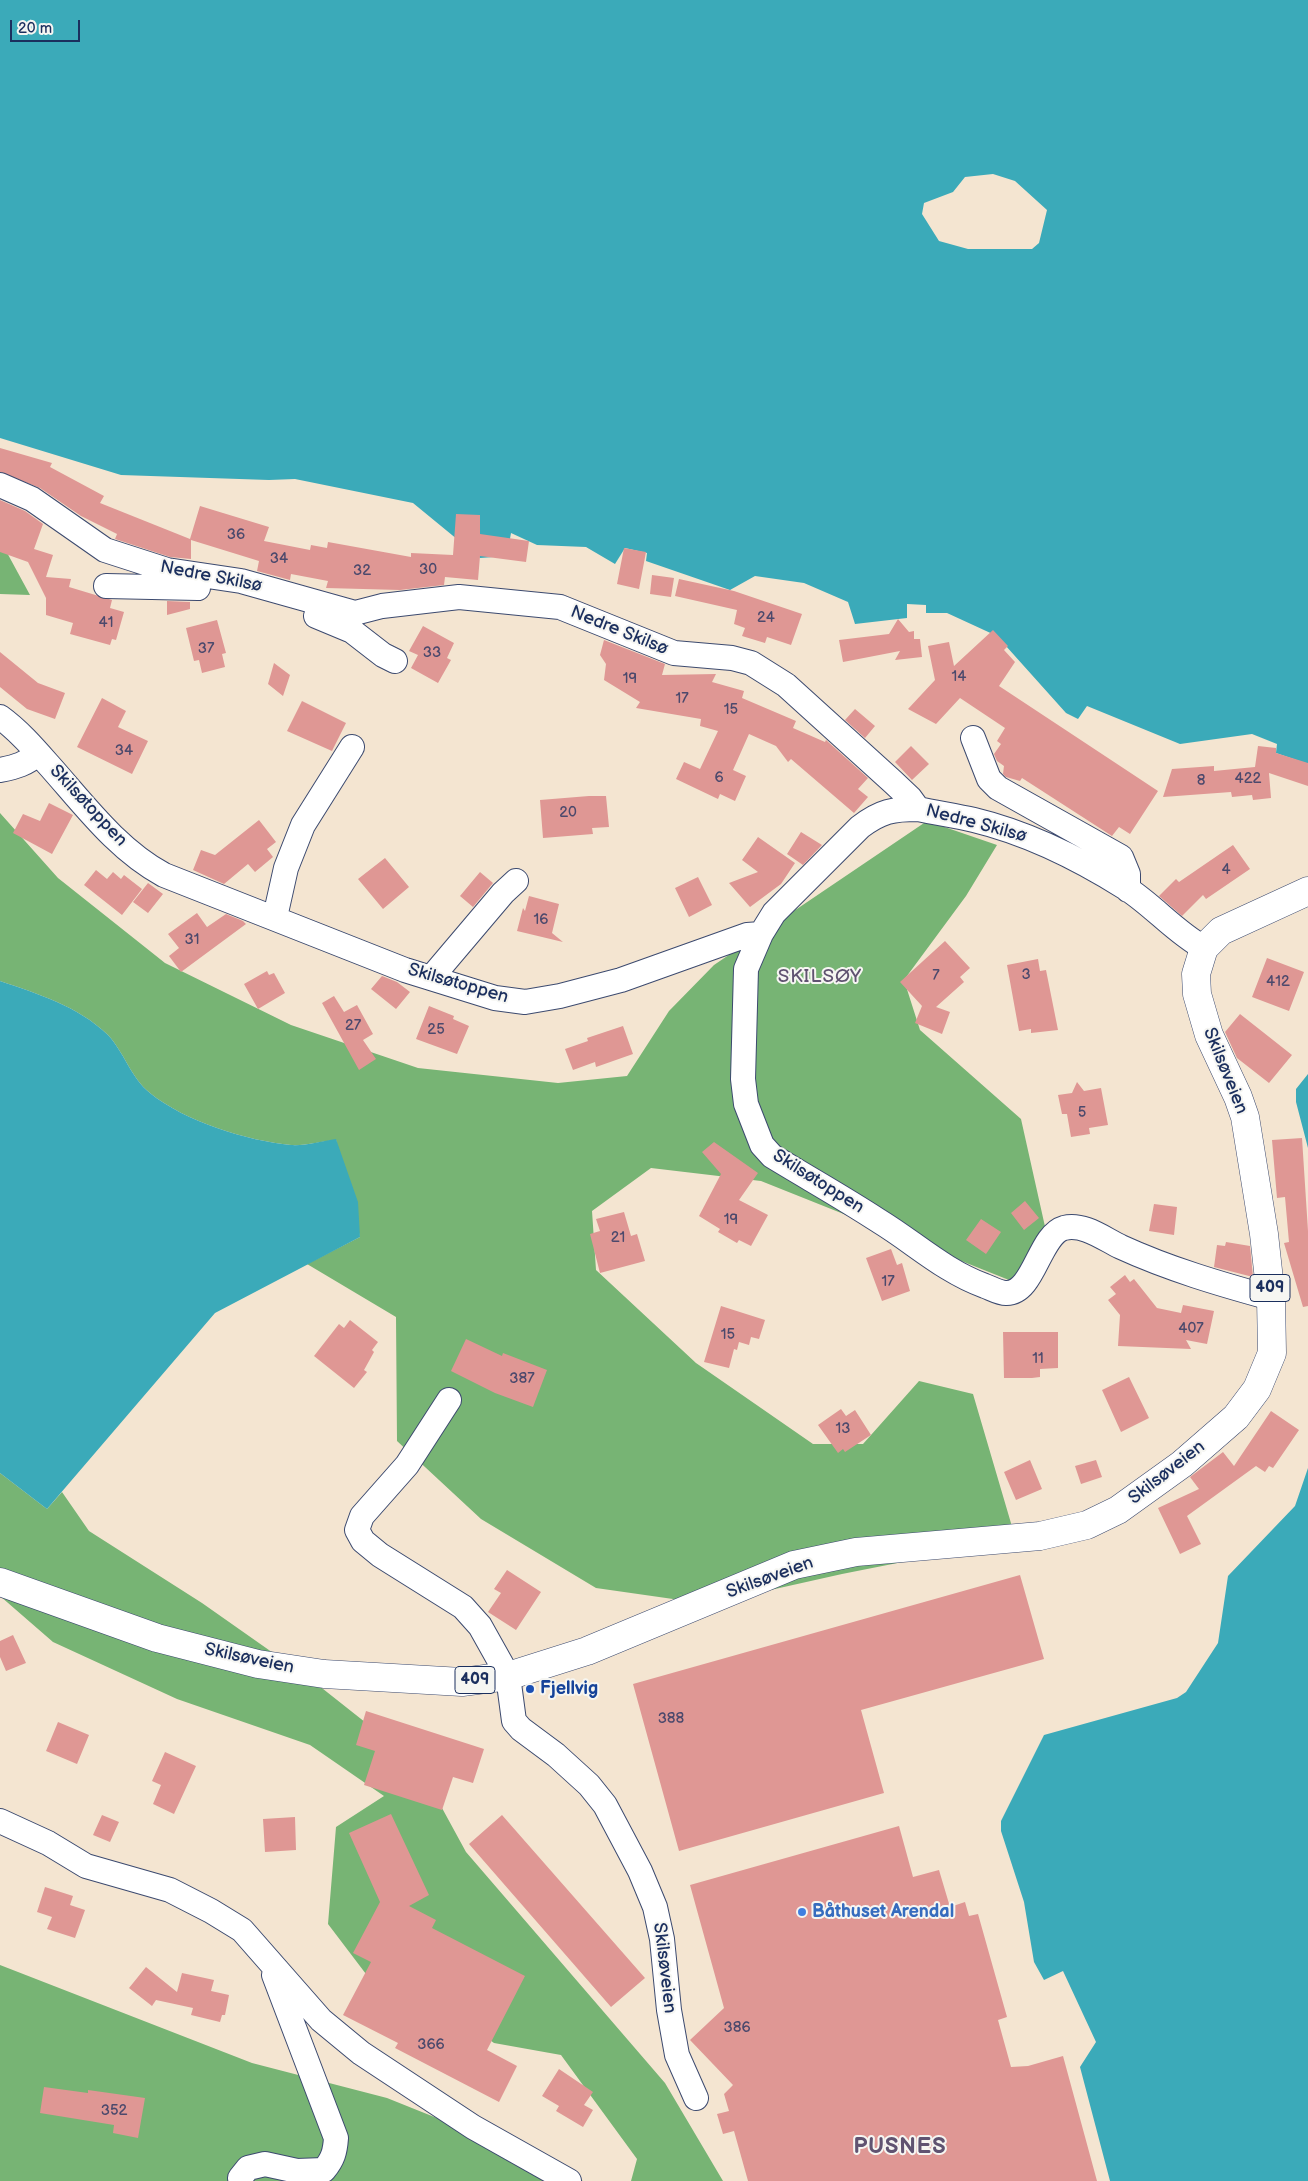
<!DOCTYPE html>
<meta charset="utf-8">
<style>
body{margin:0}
#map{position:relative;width:1308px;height:2181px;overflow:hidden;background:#f4e5d1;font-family:"Balsamiq Sans",sans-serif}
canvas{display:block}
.scale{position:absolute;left:10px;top:20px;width:70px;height:22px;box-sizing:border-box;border:2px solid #1b2f5e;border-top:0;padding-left:6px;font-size:15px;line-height:18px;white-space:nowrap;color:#1b2f5e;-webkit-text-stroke:4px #f6f6f2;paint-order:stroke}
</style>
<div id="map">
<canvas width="1308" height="2181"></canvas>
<div class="scale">20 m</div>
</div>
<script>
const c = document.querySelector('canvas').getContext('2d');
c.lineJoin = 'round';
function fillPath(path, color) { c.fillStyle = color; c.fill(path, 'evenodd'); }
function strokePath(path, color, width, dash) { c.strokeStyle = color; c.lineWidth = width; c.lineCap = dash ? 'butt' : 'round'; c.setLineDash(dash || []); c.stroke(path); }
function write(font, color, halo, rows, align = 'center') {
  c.font = font + ' "Balsamiq Sans",sans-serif'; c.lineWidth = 4; c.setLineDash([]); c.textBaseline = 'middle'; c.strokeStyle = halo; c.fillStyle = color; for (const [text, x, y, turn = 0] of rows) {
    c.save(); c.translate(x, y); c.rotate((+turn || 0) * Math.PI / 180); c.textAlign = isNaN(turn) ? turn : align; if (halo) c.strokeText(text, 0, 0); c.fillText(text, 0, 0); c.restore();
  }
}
fillPath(new Path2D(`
 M0,546L5,549L30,595L0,594Z
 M0,813L58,878L165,963L291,1025L418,1068L558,1083L627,1076L669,1011L714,965L927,821L997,845L966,896L904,980L920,1030L1021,1119L1050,1249L1019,1284L761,1181L651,1168L592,1211L596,1270L696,1363L813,1444H863L919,1381L973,1394L1018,1547H978L842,1574L708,1604L596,1588L481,1519L397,1441L396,1317L307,1264L360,1237L336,1140C322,1141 305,1146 291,1145C248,1141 184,1121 150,1093C131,1078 124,1052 108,1035C78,1006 38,994 0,981Z
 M0,1473L47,1509L62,1492L89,1531L202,1603L313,1681L418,1764L466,1852L665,2083L723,2181H631L637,2159L561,2055L494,2043L465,2022L369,1978L328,1924L336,1827L384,1796L310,1745L177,1699L53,1642L0,1596Z
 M0,1965L252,2063L387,2098L514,2149L583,2181H0Z`), '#77b474');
fillPath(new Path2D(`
 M0,0H1308V764L1276,753L1277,744L1252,734L1180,744L1087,706L1078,719L1066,713L997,636L947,613H926V605L907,604V618L855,624L848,602L804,583L755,576L730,590L646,561L647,553L625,548L615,564L586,547L537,545L511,533L507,556L480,558L413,503L295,479L269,480L121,475L0,438ZM993,174L1015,181L1047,210L1039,243L1032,249H968L939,241L922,214L924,203L953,192L965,177Z
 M0,981C38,994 78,1006 108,1035C124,1052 131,1078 150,1093C184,1121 248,1141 291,1145C305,1146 322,1141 336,1139L358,1202L360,1237L215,1313L47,1509L0,1473Z
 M1308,1074V1148L1296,1102V1089Z
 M1308,1468V2181H1110L1080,2067L1096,2042L1063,1971L1044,1980L1034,1962L1024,1902L1001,1831V1821L1044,1735L1177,1698L1186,1692L1218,1643L1228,1576L1295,1506Z`), '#3baab9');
fillPath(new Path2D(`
 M0,448L52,463L50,467L104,496L100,503L190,539L200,506L269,527L264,541L310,550L311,545L327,548L328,542L411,557V553L453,555L456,514L480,515V534L529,541L526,562L480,556L478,580L445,577L444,585L400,590L326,588L328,581L291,574L290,580L257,571L259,561L191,540V559L170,557L115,539L117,534L81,516L40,488L0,472Z
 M0,500L25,511L43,524L34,549L53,555L46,577L71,579L69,587L112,600L110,608L124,612L116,640L112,639L110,645L70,634L73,623L46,615V598L28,562L0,552Z
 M624,548L646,552L639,589L617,584Z
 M652,575L674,578L671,597L650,594Z
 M679,579L734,591L802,614L791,645L767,637L765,643L742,636L745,628L734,624L737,610L675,596Z
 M167,601L190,602V609L167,615Z
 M898,619L909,632L914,631V639H920L922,657L895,660L900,651L843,662L839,640L889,634Z
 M217,620L226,653L222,654L225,667L202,673L199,660L194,661L186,628Z
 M423,626L454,643L447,658L451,660L438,683L411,668L418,655L409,651Z
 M993,630L1008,646L1004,650L1015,662L999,686L1158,791L1130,834L1119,827L1112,836L1022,778L1020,781L1006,777L1003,774L1004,766L997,761L994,754L1001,744L997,741L1005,728L960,698L936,724L908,709L935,680L928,646L949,642L954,666Z
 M604,640L665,664L662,675L716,674L712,682L744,691L742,698L796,721L793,728L825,742L826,740L868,778L858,789L868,797L854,813L791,759L788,762L776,746L749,734L733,770L746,776L735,801L720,794L718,799L676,779L684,762L700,769L718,731L700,726L701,719L636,708L640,702L604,680L606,664L600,655Z
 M0,652L38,683L65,693L55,719L27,709L0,687Z
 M274,663L290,675L283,696L268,684Z
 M102,698L126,711L118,727L148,741L132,774L77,747Z
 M302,701L346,723L332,751L287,731Z
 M855,709L875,726L865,738L845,720Z
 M911,746L929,764L912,780L895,762Z
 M1258,746L1276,748V753L1308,763V786L1269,773L1271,798L1253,800L1252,795L1232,797L1231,792L1163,797L1172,769L1214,766V771L1255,767Z
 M589,796H606L609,827L592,828L593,834L543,838L540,800Z
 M49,803L73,815L52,854L13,833L23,814L40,821Z
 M259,820L276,842L267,849L273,857L255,872L248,864L224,884L193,870L201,850L215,855Z
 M801,832L822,845L803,865L787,854Z
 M758,837L795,863L781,884L750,907L729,883L758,872L742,860Z
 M1233,845L1250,869L1206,899L1203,895L1182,916L1159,896L1176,879L1179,882Z
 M385,858L409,887L383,909L358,879Z
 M96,870L107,879L113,872L121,879L124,875L142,889L122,915L84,885Z
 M480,872L493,883L473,907L460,896Z
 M698,877L712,905L689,917L675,888Z
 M148,883L163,894L148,913L133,902Z
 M529,896L559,904L552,933L563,942L517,931L523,908L525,911Z
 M197,913L207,927L226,914L243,921L246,924L181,972L169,956L179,948L168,934Z
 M945,941L970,968L960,977L964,982L936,1007L950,1012L942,1034L915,1023L922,1006L900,982Z
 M1267,958L1304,972L1289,1011L1252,997Z
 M1038,959L1040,971L1046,970L1058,1030L1031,1033V1029L1019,1031L1007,965Z
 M267,971L269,975L274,973L285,993L258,1009L244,984Z
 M382,976L397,982L410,992L396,1009L371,989Z
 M334,996L344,1012L357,1005L373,1034L363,1040L376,1059L359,1070L322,1003Z
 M429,1006L454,1016L453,1019L469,1026L457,1054L416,1039Z
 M1240,1014L1292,1055L1269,1083L1237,1058L1225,1032Z
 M623,1026L633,1054L596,1067L595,1062L573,1070L565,1049L588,1041L587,1038Z
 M1077,1082L1084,1091L1101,1088L1108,1125L1089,1128L1090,1134L1071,1137L1067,1114H1062L1058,1095L1072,1093Z
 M1302,1138L1308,1231V1306L1303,1307L1284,1243L1289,1242L1285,1197L1277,1198L1272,1140Z
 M714,1142L758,1173L739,1200L768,1215L751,1246L739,1240L737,1243L718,1232L720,1229L699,1216L721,1174L702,1152Z
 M1025,1201L1039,1218L1024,1230L1011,1213Z
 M1154,1204L1177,1207L1174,1235L1149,1231Z
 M624,1212L631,1236L637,1234L645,1261L600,1273L590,1234L600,1231L596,1219Z
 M981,1219L1001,1232L986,1254L966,1240Z
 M1226,1242L1250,1246L1253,1277L1214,1267L1217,1245L1225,1246Z
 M891,1249L897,1265L902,1263L910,1291L882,1301L866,1258Z
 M1125,1275L1130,1282L1134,1279L1157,1308L1181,1313L1183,1305L1214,1311L1207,1344L1186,1340L1191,1349L1118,1346L1120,1315L1108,1300L1116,1294L1110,1287Z
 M721,1306L765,1320L759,1339L751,1337L749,1345L739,1342L737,1350L734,1349L729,1368L704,1362Z
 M350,1320L378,1342L372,1350L374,1352L364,1370L367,1372L354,1388L314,1356L339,1324L344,1328Z
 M1003,1332H1058V1368L1040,1369V1377L1032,1378H1004Z
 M466,1339L502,1356L503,1353L547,1370L533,1407L495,1393L451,1371Z
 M1129,1377L1149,1418L1121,1432L1102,1390Z
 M841,1409L846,1416L855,1410L871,1435L845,1452L843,1449L838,1453L818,1425Z
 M1271,1411L1299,1430L1273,1468L1269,1466L1265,1472L1256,1466L1187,1516L1201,1544L1180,1554L1158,1508L1199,1489L1190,1477L1223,1452L1234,1466Z
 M1030,1460L1042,1489L1016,1500L1004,1472Z
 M1096,1460L1102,1477L1081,1484L1075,1466Z
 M507,1570L541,1592L516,1630L488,1612L501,1593L494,1589Z
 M1020,1575L1044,1659L861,1710L884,1793L679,1851L633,1684Z
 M13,1635L26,1663L6,1671L0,1657V1641Z
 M366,1711L484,1749L473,1783L453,1777L442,1810L364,1785L375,1751L356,1745Z
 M58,1722L89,1735L77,1764L46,1751Z
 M165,1752L196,1766L174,1814L153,1804L161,1785L152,1781Z
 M391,1814L429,1895L409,1906L436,1920L432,1928L525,1976L487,2050L517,2066L499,2102L395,2048L398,2043L343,2015L371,1962L353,1953L380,1902L349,1833Z
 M102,1815L119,1822L110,1842L93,1835Z
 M502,1815L645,1978L611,2007L469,1844Z
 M295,1817L296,1850L265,1852L263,1819Z
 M899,1826L913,1877L939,1870L950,1907L965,1902L969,1916L978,1914L1007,2017L998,2020L1011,2067L1028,2066L1063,2056L1097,2181H748L734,2131L723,2134L717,2114L729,2111L724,2094L733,2085L690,2040L724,2008L690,1885Z
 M45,1887L73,1896L70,1905L85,1910L75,1938L47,1929L52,1917L37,1912Z
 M146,1967L177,1992L182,1973L214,1980L211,1991L229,1995L225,2015H222L220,2022L191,2015L193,2008L156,2000L152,2006L129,1988Z
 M559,2069L593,2092L584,2105L593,2110L583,2127L556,2111L559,2106L542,2096Z
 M44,2087L88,2093V2090L145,2098L138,2138L113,2133L114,2125L40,2113Z`), '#df9794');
const street = new Path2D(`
 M0,485L32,499L105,550L167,570L241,581L355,613L382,606L459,597L560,607L674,653L732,658L751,663L786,685L893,782L910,798L918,809C937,813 956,816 974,820C1028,833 1080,859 1126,888C1154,906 1175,932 1204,948
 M106,586L198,588
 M316,616L352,631L383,655L395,661
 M0,717C18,730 33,747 47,763C83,803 116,849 164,875L405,970L495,998L525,1002L560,996L621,980L747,935L761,934L774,913L860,827C881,811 893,809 918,809
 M973,738L989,779L998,788L1121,857L1128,874V890
 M0,770C15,767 27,764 38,753
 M275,917L286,868L303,825L352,747
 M761,934L746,969L743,1079L746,1104L762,1145L772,1156C808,1178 844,1198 879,1221C915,1243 944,1271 985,1286C991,1288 999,1293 1006,1293C1034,1294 1039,1235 1064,1228C1084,1223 1104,1239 1121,1247C1169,1269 1220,1284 1271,1298
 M431,978L503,893L516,881
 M449,1400L407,1465L362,1516L357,1530L363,1541L380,1555L463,1607L480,1626L508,1676L514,1721L521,1729L556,1755L589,1785L605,1805L640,1871L655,1907L662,1939L669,2010L677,2055L696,2098
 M0,1821L48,1843L86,1866L170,1890L211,1911L242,1930L321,2020L361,2053L473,2127L569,2181
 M240,2178L248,2168L265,2164L297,2171L324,2170C333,2159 335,2152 336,2138L274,1975`);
const primary = new Path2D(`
 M0,1582L157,1638L258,1664L324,1674L462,1682L508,1676L587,1651L794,1565L856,1552L1040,1536L1087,1525L1118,1510L1182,1464L1236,1417L1257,1389L1272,1353L1271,1298L1264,1234L1245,1117L1238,1097L1209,1035L1197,994L1196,974L1204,948L1221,931L1308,891`);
strokePath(street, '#3c4a6f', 26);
strokePath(primary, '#3c4a6f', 29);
strokePath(street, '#fff', 24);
strokePath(primary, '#fff', 28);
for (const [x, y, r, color] of [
 [530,1689,5,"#1a4fb4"],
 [802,1912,5,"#3f7fe0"]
]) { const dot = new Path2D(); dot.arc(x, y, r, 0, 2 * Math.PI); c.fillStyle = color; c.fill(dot); strokePath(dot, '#f6f6f2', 2); }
write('15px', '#4c496c', null, [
 ["36",236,535],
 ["34",279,559],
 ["30",428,570],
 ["32",362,571],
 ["24",766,618],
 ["41",106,623],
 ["37",206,649],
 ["33",432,653],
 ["14",959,677],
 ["19",630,679],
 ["17",682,699],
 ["15",731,710],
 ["34",124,751],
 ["6",719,778],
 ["422",1248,779],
 ["8",1201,781],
 ["20",568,813],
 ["4",1226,870],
 ["16",541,920],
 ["31",192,940],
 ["3",1026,975],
 ["7",936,976],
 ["412",1278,982],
 ["27",353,1026],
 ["25",436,1030],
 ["5",1082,1113],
 ["19",731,1220],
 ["21",618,1238],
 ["17",888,1282],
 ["407",1191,1329],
 ["15",728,1335],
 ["11",1038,1359],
 ["387",522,1379],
 ["13",843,1429],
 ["388",671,1719],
 ["386",737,2028],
 ["366",431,2045],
 ["352",114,2111]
]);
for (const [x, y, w] of [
 [1270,1288,40],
 [475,1680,40]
]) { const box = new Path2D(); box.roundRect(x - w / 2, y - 13.5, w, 27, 4); c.fillStyle = '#f6f6f2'; c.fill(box); strokePath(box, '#1b2f5e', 1); }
write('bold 16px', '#1b2f5e', null, [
 ["409",1270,1288],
 ["409",475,1680]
]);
write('18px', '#1b2f5e', '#f6f6f2', [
 ["Nedre Skilsø",211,577,11],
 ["Nedre Skilsø",619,631,22],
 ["Skilsøtoppen",88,806,47],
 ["Nedre Skilsø",976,824,15],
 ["Skilsøtoppen",458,984,16],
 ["Skilsøveien",1225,1071,68],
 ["Skilsøtoppen",818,1182,32],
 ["Skilsøveien",1167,1473,-38],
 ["Skilsøveien",770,1578,-20],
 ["Skilsøveien",249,1659,12],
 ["Skilsøveien",664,1968,83]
]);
write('bold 18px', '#164399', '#f6f6f2', [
 ["Fjellvig",540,1689]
], 'left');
write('bold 18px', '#366cbe', '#f6f6f2', [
 ["Båthuset Arendal",812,1912]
], 'left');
c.letterSpacing = '1px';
write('19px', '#605371', '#f6f6f2', [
 ["SKILSØY",820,977]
]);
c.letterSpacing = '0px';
c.letterSpacing = '1px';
write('bold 22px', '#605371', '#f6f6f2', [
 ["PUSNES",900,2147]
]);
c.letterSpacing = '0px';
</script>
